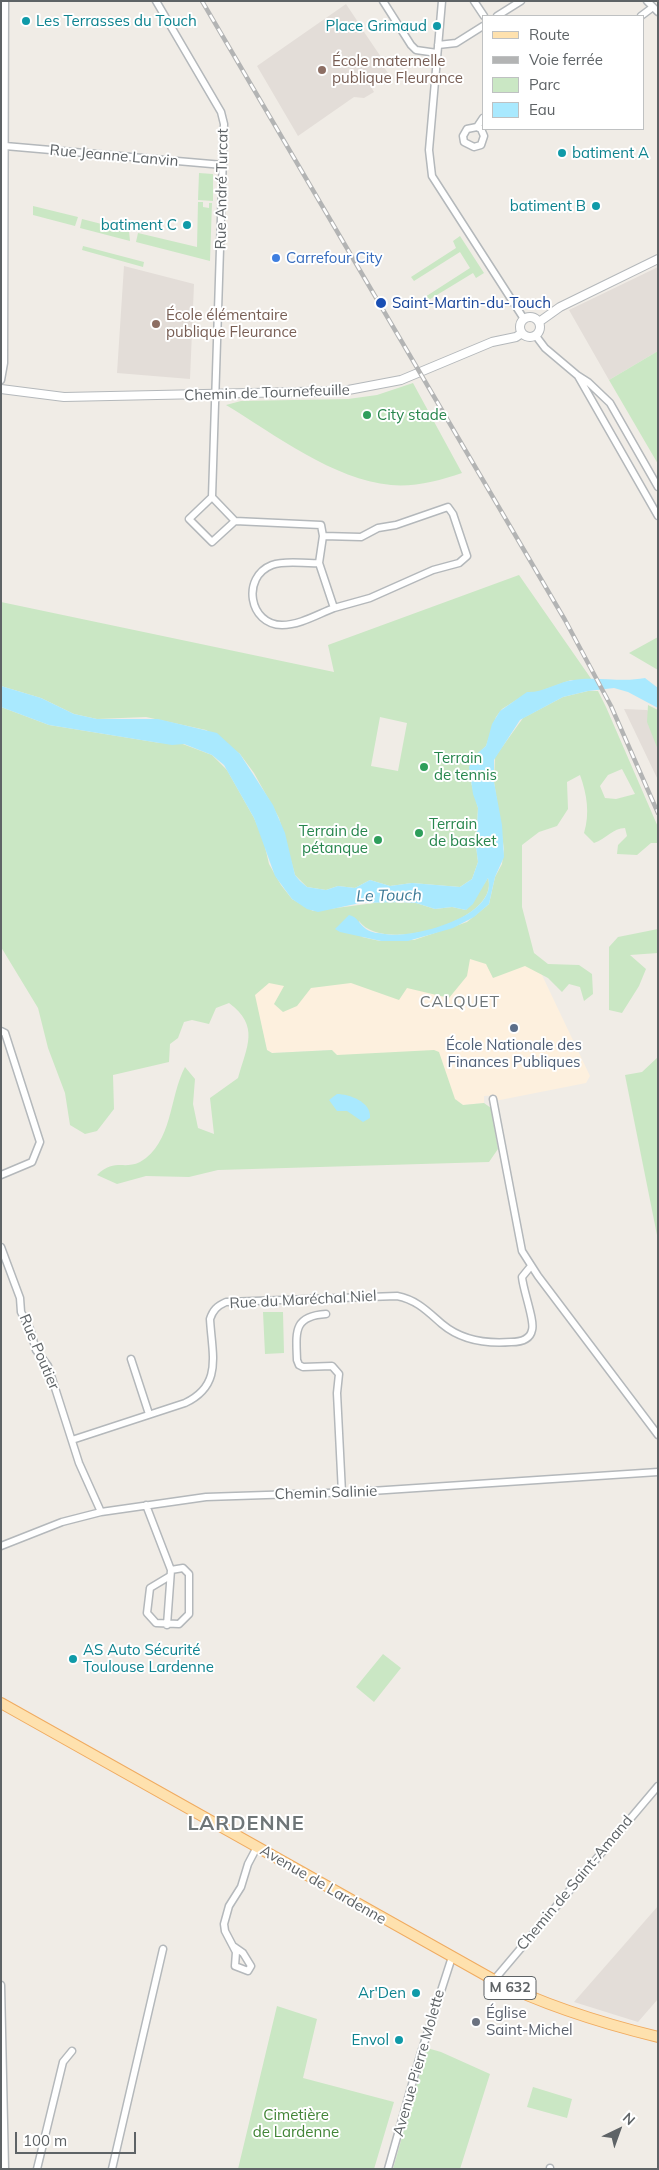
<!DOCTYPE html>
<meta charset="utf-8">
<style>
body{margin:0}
#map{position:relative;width:659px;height:2170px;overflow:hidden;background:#f0ece6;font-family:Mulish,sans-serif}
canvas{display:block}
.frame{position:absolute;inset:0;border:2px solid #5e6366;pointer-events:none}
.legend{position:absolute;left:482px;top:15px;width:162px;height:115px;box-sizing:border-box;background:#fff;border:1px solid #bfc1c2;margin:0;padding:6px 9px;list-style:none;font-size:15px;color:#5e6366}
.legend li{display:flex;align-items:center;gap:10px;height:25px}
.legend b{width:25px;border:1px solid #bfc1c2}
.north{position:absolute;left:594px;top:2105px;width:50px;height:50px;-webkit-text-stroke:4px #fff;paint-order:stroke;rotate:42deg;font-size:14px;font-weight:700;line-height:20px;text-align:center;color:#5e6366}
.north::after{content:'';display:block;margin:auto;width:18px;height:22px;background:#5e6366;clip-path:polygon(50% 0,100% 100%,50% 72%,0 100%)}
.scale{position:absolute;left:15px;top:2132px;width:121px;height:22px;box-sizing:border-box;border:2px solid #5e6366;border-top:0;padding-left:6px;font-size:15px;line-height:18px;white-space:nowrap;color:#5e6366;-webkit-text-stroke:4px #fff;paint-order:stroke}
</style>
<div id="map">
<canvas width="659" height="2170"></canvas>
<div class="frame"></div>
<ul class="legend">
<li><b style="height:6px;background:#fee1ae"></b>Route</li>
<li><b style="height:6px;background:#b3b4b4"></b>Voie ferrée</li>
<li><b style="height:14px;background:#cae7c4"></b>Parc</li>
<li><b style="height:14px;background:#a9e9fe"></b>Eau</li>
</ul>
<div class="north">N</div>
<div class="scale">100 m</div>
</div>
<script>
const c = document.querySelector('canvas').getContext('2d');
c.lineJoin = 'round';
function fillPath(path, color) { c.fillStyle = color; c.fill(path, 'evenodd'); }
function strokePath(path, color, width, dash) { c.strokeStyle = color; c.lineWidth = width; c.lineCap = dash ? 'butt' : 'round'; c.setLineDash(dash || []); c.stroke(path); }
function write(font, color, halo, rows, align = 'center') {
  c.font = font + ' Mulish,sans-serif'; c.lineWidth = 4; c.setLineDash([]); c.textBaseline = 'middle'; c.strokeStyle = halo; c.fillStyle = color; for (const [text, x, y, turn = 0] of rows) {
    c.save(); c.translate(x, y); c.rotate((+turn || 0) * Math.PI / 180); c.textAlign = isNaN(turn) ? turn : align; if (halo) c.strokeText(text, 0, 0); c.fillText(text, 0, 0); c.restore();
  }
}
fillPath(new Path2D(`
 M511,910L590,1076L586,1083L500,1100H498L496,1095L484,1096V1103L463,1105L453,1098L450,1090L337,1055L331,1050L272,1053L267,1050L252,986Z`), '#fdf0de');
fillPath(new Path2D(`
 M346,4L358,22L353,26L355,29L360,26L381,57L376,61L378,65L381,63L388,73L370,85L374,92L364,98L354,97L298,136L257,66Z
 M124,266L194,284L190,379L117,373Z
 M658,267V351L609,380L569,310Z
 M624,709L647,710L658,717V780Z
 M658,1906V1999L638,2022L574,2002Z`), '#e3ddd8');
fillPath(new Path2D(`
 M199,173L213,174V201L198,200Z
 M198,202H203V207L209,208V203H212L210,261L136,242L138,233L197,247Z
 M33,206L78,217L75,226L33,215Z
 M82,219L129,231L130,241L80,228Z
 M460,236L484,273L476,278L473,273L427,301L425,297L470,268L460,252L414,281L411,277L456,248L453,241Z
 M83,246L144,262L143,267L82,250Z
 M658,351V464L609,380Z
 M413,383L462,473C439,481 415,487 391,485C334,480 274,434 226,405L241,401L348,399L377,395Z
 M519,575L592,680H571L535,693L526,694L502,709L496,717L486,746L471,760L469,775L478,808L476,846L478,862L472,879L460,887L412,883L390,886L370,880L355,888L338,886L326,890L307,887L295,875L279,818L254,773L240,754L206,730L146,717L97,719L74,714L41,698L1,686V602L334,672L328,645ZM380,717L407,723L398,771L371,766Z
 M658,637V670L629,653Z
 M588,691H598L606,707L658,827V843H651L637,855L617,854L618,845L627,836L625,828C613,828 606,839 594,843L584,833C590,814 587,794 580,775L567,782L568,809L557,826L539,832L522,845V907L534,953L548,964L579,965L592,974L593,994L584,1001L580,987L569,984L562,992L548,978L525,966L493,978L486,964L470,959L467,976L449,998L407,988L399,1000L351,983L311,988L297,1006L283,1012L274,1004L284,986L269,983L255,995L267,1050L272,1053L332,1050L337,1055L434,1050L439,1052L455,1099L463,1105L484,1103L491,1108L498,1149L489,1162L218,1170L189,1177L146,1176L117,1184L97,1175C115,1158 124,1170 140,1162C173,1143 169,1097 185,1067L195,1079L193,1104L198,1128L214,1134L210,1098L238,1078C247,1046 260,1026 229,1003L216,1008L209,1024L192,1020L184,1022L178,1038L170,1044L169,1062L113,1075L114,1109L97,1131L85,1134L70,1125L65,1093L48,1048L38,1008L1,947V707L49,725L160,743H180L212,755L227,770L254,818L263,838L269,864L281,885L292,899L313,911L382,902L416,903L435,909L452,907L466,910L488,878C501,920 383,955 359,921L362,937L380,941L414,940L467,922L489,904L495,877L502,864L504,849L494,782L495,757L523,718L563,697ZM622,769L635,794L616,799L605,798L600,786L608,775Z
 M648,705L658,710V750L647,722Z
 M658,929V953L630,955L646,969L639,986L622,1013L609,1010V947L618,937Z
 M658,1057V1240L625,1075L642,1072Z
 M263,1312H283L284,1353L265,1354Z
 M383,1654L401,1668L374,1702L356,1687Z
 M277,2006L317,2019L303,2078L394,2102L374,2169H238Z
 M427,2048L441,2052L490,2074L460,2169H393Z
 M533,2087L572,2099L567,2118L527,2107Z`), '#cae7c4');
fillPath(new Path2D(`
 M645,678L658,688V708L628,692L614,688L588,691L563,697L520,720L494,760V782L502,825L504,857L495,877L489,904L474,917L453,928L408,941H381L340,932L335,929L349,915C358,917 359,924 366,929C371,933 379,933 385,934C411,939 499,917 488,878L473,904L466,910L452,907L435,909L416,903L402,902L360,903L318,912L307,909L292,899L275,876L254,818L224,765L212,755L184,744L172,745L49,725L1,707V686L41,698L74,714L97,719H158L217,733L240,754L273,805L285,833L295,875L300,881L307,887L326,890L338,886L355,888L370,880L390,886L412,883L460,887L472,879L478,862L476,846L478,808L473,794L469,767L474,756L486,746L492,724L500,711L527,692C541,693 555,684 568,681C593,675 620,683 645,678Z
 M337,1094C349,1094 372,1102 370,1118L363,1122L347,1111H337L329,1100Z`), '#a9e9fe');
const minor = new Path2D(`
 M156,1L221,112L224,124L212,497L189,519L212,542L235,521L212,497
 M383,1L411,45L416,50L437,53
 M442,1L429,150L432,176L524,319
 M474,1L484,16
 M647,1L658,12
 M497,16L521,1
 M641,16L653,7
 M438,45L456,43L483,26
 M477,127L481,129L484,136L481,145L474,147L464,142L463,136L467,129L477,127L483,118
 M5,146L223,165
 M536,336L545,348L577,375L588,382L610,403L658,487
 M578,376L658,516
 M1,380L4,363L5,1
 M235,521L321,525L323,536L319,563L334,608L370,598L433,570L459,563L467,556L453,514L448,507L396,525L378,528L361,537L323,536
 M319,563C304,564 286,560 272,565C241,577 249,625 282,625C300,625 318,614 334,608
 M1,1031L5,1033L40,1142L32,1162L1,1175
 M493,1099L522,1251L538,1276L658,1435
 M1,1247L20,1298L21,1312L30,1329L36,1350L48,1366L79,1463L101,1512
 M326,1314C293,1316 296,1332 297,1360L299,1365L303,1367L332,1366L339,1374L337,1393L342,1493
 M131,1359L149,1414
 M72,1440L185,1403C223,1385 212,1355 210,1319C213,1310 217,1306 226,1302L397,1296C417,1300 427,1311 442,1324C461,1340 486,1344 511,1342C520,1342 530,1340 532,1330C535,1321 523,1290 522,1277L531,1266
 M146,1505L171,1570L167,1625
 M1,1546L62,1522L101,1512L206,1497L356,1492L658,1472
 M170,1576L150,1588L147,1613L156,1623L179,1624L189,1614V1574L183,1568L171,1570
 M233,1946L243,1953L251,1966L248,1971L235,1966L236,1952L225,1931L224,1924L229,1906L241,1887L248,1864L257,1847
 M494,1980L658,1786
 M1,1985L5,2169
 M37,2169L63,2062L72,2051
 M112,2169L163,1949
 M388,2169L420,2056L452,1957
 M550,2169V2168`);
const tertiary = new Path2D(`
 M520 327a10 10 0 1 1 20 0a10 10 0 1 1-20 0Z
 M539,322L560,307L658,259
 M1,389L64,397L343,391L401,380L492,342L516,337L522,333`);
const primary = new Path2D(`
 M1,1703L494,1980C546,2006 601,2023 658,2037`);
strokePath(minor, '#b4b8bb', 9);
strokePath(tertiary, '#b4b8bb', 10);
strokePath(primary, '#f0ab60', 12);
strokePath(minor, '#fff', 6);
strokePath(tertiary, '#fff', 8);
strokePath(primary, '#fee1ae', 10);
const rail = new Path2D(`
 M202,1L565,620L611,706L658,813`);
strokePath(rail, '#b3b4b4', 4.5);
strokePath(rail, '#fff', 2.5, [8]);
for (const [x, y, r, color] of [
 [26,21,5,"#0f9aa8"],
 [437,26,5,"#0f9aa8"],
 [322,70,5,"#8d6e63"],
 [562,153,5,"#0f9aa8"],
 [596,206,5,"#0f9aa8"],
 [187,225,5,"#0f9aa8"],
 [276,258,5,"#3f7fe0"],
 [381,303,6,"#1a4fb4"],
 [156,324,5,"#8d6e63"],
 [367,415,5,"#2e9e5b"],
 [424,767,5,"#2e9e5b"],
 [419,833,5,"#2e9e5b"],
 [378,840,5,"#2e9e5b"],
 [514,1028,5,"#5c6f8a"],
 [73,1659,5,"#0f9aa8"],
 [416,1993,5,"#0f9aa8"],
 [476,2022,5,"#6b7280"],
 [399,2040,5,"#0f9aa8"]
]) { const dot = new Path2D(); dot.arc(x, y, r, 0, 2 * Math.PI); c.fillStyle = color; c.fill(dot); strokePath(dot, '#fff', 2); }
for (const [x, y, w] of [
 [510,1988,52]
]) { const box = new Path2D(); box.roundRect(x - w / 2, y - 11.5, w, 23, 4); c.fillStyle = '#fff'; c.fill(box); strokePath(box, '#5e6366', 1); }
write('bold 14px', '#5e6366', null, [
 ["M 632",510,1988]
]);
write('15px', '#0d838f', '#fff', [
 ["Les Terrasses du Touch",36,21,"left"],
 ["Place Grimaud",427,26],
 ["batiment A",572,153,"left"],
 ["batiment B",586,206],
 ["batiment C",177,225],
 ["AS Auto Sécurité",83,1650,"left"],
 ["Toulouse Lardenne",83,1667,"left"],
 ["Ar'Den",406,1993],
 ["Envol",389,2040]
], 'right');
write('15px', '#785e54', '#fff', [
 ["École maternelle",332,61],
 ["publique Fleurance",332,78],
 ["École élémentaire",166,315],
 ["publique Fleurance",166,332]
], 'left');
write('15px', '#5e6366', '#fff', [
 ["Rue Jeanne Lanvin",114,156,5],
 ["Rue André Turcat",222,189,-89],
 ["Chemin de Tournefeuille",267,393,-2],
 ["Rue du Maréchal Niel",303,1300,-3],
 ["Rue Poutier",39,1352,67],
 ["Chemin Salinie",326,1493,-2],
 ["Chemin de Saint-Amand",575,1883,-50],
 ["Avenue de Lardenne",323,1885,30],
 ["Avenue Pierre Molette",419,2063,-74]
]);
write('15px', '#366cbe', '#fff', [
 ["Carrefour City",286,258]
], 'left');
write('15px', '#164399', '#fff', [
 ["Saint-Martin-du-Touch",392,303]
], 'left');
write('15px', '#27864d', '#fff', [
 ["City stade",377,415],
 ["Terrain",434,758],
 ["de tennis",434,775],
 ["Terrain",429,824],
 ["de basket",429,841],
 ["Terrain de",368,831,"right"],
 ["pétanque",368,848,"right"]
], 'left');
write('15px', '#4e5e75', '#fff', [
 ["École Nationale des",514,1045],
 ["Finances Publiques",514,1062]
]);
write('15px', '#5b616d', '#fff', [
 ["Église",486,2013],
 ["Saint-Michel",486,2030]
], 'left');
write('15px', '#428537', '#fff', [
 ["Cimetière",296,2115],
 ["de Lardenne",296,2132]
]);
write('italic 16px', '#3c7996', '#fff', [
 ["Le Touch",389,896,-1]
]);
c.letterSpacing = '1px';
write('16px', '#6f7678', '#fff', [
 ["CALQUET",460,1002]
]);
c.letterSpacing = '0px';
c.letterSpacing = '1px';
write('bold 20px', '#6f7678', '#fff', [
 ["LARDENNE",246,1824]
]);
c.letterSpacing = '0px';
</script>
